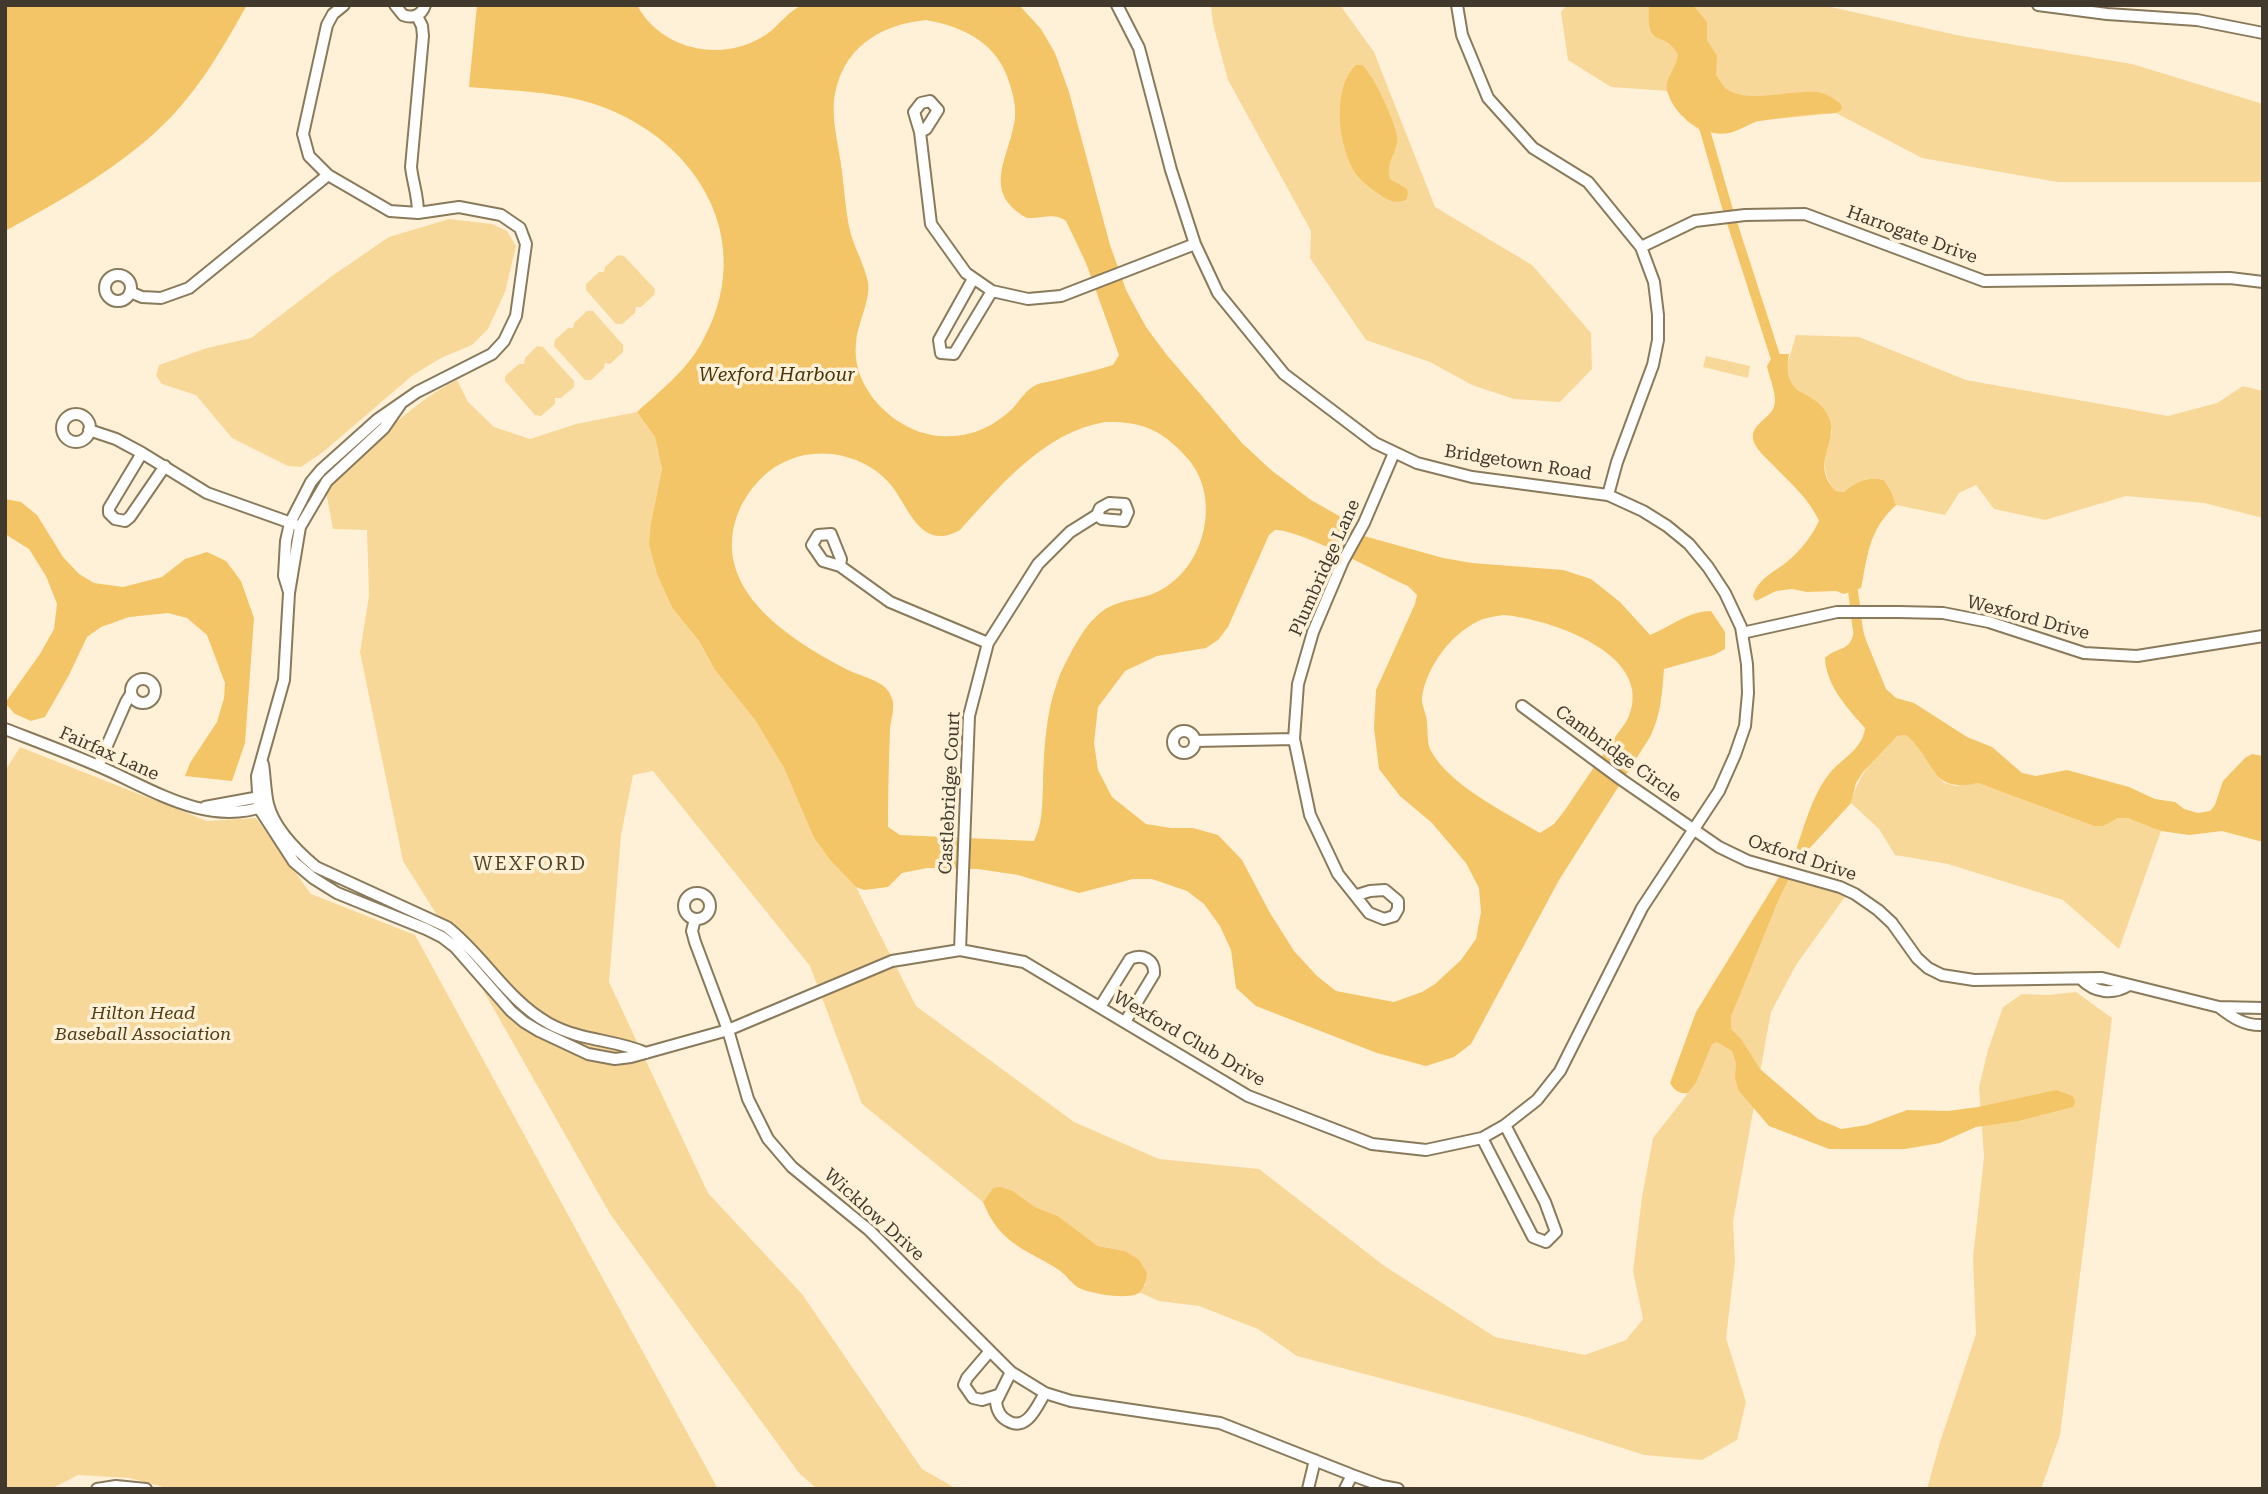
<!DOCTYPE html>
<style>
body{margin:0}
#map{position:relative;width:2268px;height:1494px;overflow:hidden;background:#fff1d7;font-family:"Roboto Serif",serif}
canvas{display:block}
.frame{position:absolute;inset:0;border:7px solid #40392c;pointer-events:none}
</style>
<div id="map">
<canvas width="2268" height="1494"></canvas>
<div class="frame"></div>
</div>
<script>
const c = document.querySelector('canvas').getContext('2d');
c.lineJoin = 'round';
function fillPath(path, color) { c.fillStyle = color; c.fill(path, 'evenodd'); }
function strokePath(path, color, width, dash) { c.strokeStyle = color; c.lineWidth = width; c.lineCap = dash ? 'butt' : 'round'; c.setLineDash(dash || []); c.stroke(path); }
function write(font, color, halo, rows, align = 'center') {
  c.font = font + ' "Roboto Serif",serif'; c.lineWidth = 7; c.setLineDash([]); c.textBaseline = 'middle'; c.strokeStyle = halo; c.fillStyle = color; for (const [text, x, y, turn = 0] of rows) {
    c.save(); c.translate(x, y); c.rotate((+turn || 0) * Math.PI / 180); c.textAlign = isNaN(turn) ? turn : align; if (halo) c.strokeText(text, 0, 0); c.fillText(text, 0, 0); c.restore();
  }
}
fillPath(new Path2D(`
 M1211,5H1340L1374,52L1435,207L1532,265L1591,333L1592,369L1560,402L1514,399L1472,385L1430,362L1366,340L1310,258L1311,231L1228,80L1213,24Z
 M1567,5H1822L1961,36L2132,64L2263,104V182H2057L1922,158L1836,113L1756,121L1728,133L1701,131L1688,122L1667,91L1611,87L1568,60L1561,12Z
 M449,219L492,224L507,231L516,246L505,292L488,329L472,345L441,358L413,375L323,452L301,467L288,466L232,438L196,395L162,384L156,376L159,365L207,348L251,338L332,276L389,237Z
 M618,255L624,256L655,289L654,295L641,307H636L635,313L622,324H616L586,290V284L599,272H604L605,267Z
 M587,311H593L623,345V352L610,364L605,363L604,368L591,380H585L554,346L555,340L568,328H573L574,323Z
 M1796,335L1859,337L1966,380L2168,416L2217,403L2243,386L2263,391V518L2204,503L2126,496L2045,520L1994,509L1976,485L1959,493L1945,515L1896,505L1891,491L1884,480C1868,476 1857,481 1845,492L1836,491C1819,474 1825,451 1832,431L1800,391L1790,383L1786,369Z
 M537,346L543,347L574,381V387L561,398H555V404L541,416L535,415L505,381V376L519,364H524L525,358Z
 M1706,356L1750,366L1748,378L1703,367Z
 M457,380L468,402L494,427L530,439L576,424L637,412L655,437L662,469L651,522L673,609L699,641L715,670L755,720L784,768L814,838L830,860L856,887L916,1006L1074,1122L1159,1159L1259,1169L1383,1265L1495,1337L1585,1355L1626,1340L1643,1319L1633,1271L1642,1197L1653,1138L1696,1083L1712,1044L1731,1017L1779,899L1789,879L1847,894L1796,965L1771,1012L1733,1222L1735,1262L1726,1338L1746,1402L1737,1440L1702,1460L1644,1455L1526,1417L1297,1356L1258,1329L1199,1306L1159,1301L1139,1292L1146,1284L1125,1251L1098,1246L1058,1216L1035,1207L1013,1191L993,1188L983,1202L862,1104L810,966L653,771L633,775L621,835L609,982L708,1193L802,1294L922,1469L957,1489H817L799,1473L610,1214L474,974L403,861L360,652L369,596L367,530L333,529L326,492C367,451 405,406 457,380Z
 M1907,735L1916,744L1944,783L1956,786L1978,783L2094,826C2103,826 2108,822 2116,819C2131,814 2148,826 2161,831L2119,949L2063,900L1948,864L1895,855L1879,829L1851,803C1858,775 1875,755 1897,736Z
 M20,747L207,821L256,818L311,894L415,935L718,1489H171L129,1478L78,1475L51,1489H5V771Z
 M2076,992L2112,1018L2060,1435L2041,1489H1927L1940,1442L1976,1334L1973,1258L1984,1157L1979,1087L1988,1050L2003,1007L2022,994L2048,995Z`), '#f8d899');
fillPath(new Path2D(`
 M5,5H247C225,44 203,83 172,116C126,164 64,199 5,231Z
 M477,5H637C662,52 725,63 767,34C778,27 791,7 805,5C827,3 851,5 874,5C922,5 970,5 1019,5L1041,29L1055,53L1069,92L1110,245L1126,290L1146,327L1166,354L1242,443L1271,470L1311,500L1341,517L1348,526L1364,536L1443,558L1472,563L1563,570L1591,579L1620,602L1650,635C1670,627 1688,611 1711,611L1725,632V649L1714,655L1664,669C1662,694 1661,715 1650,737L1559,880L1471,1044L1454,1057L1426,1066L1377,1053L1256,1006L1236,988L1231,950L1220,926L1204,904L1187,891L1152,879H1133L1079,893L1018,875L978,869L927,868L902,873L888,887L864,890L856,887L830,860L814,838L784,768L755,720L715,670L699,641L673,609L657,574L649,544L651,522L662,469L655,437L637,412C660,391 687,370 702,342C758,243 700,142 600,106C558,91 512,91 469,87ZM926,20C965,27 999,44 1010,85C1013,95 1016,106 1015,117C1011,156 979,191 1027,218C1041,219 1054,212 1066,221L1086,263L1119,355L1113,365C1094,371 1075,375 1056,380C1049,382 1042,382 1036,385C1026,390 1020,400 1013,408C994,427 969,438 941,436C898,434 851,390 856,344C857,323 871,301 868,282C864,263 853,246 849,227C845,206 844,185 841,164C838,144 832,120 834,100C841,49 878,25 926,20ZM1105,422C1142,421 1163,430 1188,459C1222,498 1205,568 1159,591C1142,600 1120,599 1104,610C1084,624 1073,649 1062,670C1046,706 1044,746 1043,785C1042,806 1043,822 1034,841L900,835L888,827V819C888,789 889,759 890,729C891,720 894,711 893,702C892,698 891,696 889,692C881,680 860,676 848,670C794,642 715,594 735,522C743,495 763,470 789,460C824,445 871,457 894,489C910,512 923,551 960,530C999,487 1044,432 1105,422ZM1275,530C1299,529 1381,574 1408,586L1417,595L1415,604L1376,690L1374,728L1379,769L1400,796L1432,823L1466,863L1479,888L1481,912L1476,939L1461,960L1435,984L1422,992L1394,1002L1336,991L1317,976L1294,951L1270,913L1242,860L1218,835L1193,828H1171L1146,824L1112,797L1098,770L1094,743L1098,707L1125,671L1157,656L1206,648L1218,640L1228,627L1269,535ZM1504,615C1549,619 1654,653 1629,716C1625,725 1616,735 1611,743C1595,765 1580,788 1565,810L1554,824L1540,833C1507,813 1448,785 1430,749C1427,742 1428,731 1427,723C1427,714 1421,705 1422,697C1427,665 1453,631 1483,619C1489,617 1497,616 1504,615Z
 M1649,5H1693L1707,22V40L1717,56L1716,75C1719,79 1722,85 1726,89C1747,104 1791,90 1816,92C1826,93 1833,98 1841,104L1842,109L1836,113C1810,114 1784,117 1759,121C1749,123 1740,131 1729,133C1704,138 1673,116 1667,90C1665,78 1677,67 1678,54C1663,28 1646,52 1649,5Z
 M1356,65H1362C1374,75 1394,120 1397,136C1399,152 1385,160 1390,179L1407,189L1408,194L1406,200C1393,204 1387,200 1376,192C1369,187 1361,181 1356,174C1338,148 1331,88 1356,65Z
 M1774,354H1789C1780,401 1816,386 1829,418C1839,442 1809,465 1836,491L1844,492C1857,481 1868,476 1884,480L1891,491L1896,505C1869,530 1868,553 1861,588L1844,594L1836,591L1807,592L1792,589L1776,591L1756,601L1753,596C1759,577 1774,573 1788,561C1801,550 1812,536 1819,521C1809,498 1788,481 1771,463C1765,457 1757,450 1754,442C1748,425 1769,420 1774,407C1778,395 1769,378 1767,366Z
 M5,499L21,502L37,515L63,557L79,574L94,583L123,587L162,577L185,559L207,552L226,561L241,581L254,618L245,743L232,781L185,776L190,763L217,722L224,698L225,683L207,635L187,618L168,613L129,617L101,627L87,637L69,675L45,717L31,721L15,714L5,703L40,654L54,629L57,604L46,576L29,549L5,534Z
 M1861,628L1886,689L1896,698L1914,703L1967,737L1992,747L2022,773L2036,776L2067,770L2129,787L2155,799L2175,802L2184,809L2198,813L2210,811L2215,805L2223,781L2245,758L2252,754L2263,756V842L2222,831L2189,835L2161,831L2128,818H2118L2103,826H2094L1978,783C1929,794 1937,761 1906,735L1897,736L1863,772L1856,783L1851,803L1797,862L1793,859C1803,831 1811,797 1829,774C1842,758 1863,749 1865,728C1847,708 1826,685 1825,658C1839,645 1850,653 1854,631Z
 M1779,877L1789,879L1779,899L1731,1017V1029L1741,1039L1760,1069L1818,1119L1841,1129L1867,1125L1907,1110L1948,1111L1978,1107L2056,1090L2073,1096L2075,1102L2073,1107L2018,1121L1976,1127L1940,1143L1905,1149H1829L1769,1126L1739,1091L1735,1079L1736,1063L1732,1051L1717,1042L1712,1044L1696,1083L1688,1093C1679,1094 1675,1091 1670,1083L1696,1012Z
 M1000,1187L1013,1191L1035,1207L1058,1216L1098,1246L1125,1251L1139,1260L1147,1273C1146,1280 1145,1288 1139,1293C1128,1300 1091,1294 1079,1288C1072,1284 1066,1275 1059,1270C1040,1257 1020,1251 1003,1234C994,1225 988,1214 983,1202L993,1188Z`), '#f4c566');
strokePath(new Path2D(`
 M1702,120L1727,207L1778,365
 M1850,579C1857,600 1854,621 1861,642`), '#f4c566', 10);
const minor = new Path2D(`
 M395,5L403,15C413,19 422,15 425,5
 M1457,5L1462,35L1488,98L1533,148L1588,182L1641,247L1654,282L1658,315V340L1653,365L1617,462L1608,495
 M2038,5L2107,14L2197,20L2263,33
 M417,16L422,26L423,36L411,167C413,184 418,195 418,213
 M920,132L926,129L938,110L930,101L921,103L914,112L920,132L931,224L966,273L992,291L1028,299L1061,296L1195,244
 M1641,247L1695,221L1745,215L1805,214L1984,281L2230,278L2263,282
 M105 288a13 13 0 1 1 26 0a13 13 0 1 1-26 0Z
 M973,279L939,340L941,353L954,354L992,291
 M130,292L142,297L161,298L189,288L328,175L309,156L303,134L327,25L333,14L344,5
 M400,405L384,428L327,481L300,527L289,593L284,680L257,776L259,808L294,862L313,878L337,893L426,929L442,937L455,947L511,1011L524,1022L539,1031L588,1054L615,1059L631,1057L728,1030L892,961L960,950L1024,962L1248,1096L1372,1144L1426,1150L1482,1138L1505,1125L1537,1100L1560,1071L1642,908L1719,791L1735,755L1745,726L1748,693L1747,664L1741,627L1725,593L1708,567L1689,544L1667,526L1643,511L1608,495L1472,477L1417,463L1375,443L1284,374L1218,293L1195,244L1171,170L1139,48L1117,5
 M62 428a14 14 0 1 1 28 0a14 14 0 1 1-28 0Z
 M89,430L116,439L142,453L207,493L294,524
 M142,453L109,508V513L115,519L125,521L130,517L165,466
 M840,566L841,559L831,534L818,535L812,545L823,561L840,566L890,602L988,643
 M289,592L284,576L286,541L290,523L311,482L321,470L378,419L417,392L492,354L504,341L516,316L526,244L520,228L501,215L459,207L418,213L390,211L328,175
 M1742,633L1837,612H1899L1943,613L1989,622L2084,653L2137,656L2263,636
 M131 691a12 12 0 1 1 24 0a12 12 0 1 1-24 0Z
 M1522,706L1622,780L1719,847L1748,861L1840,887L1855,894L1878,910L1892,923L1917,958L1928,968L1942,975L1974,980L2102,978L2219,1007L2263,1008
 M5,729C36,741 66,752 96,765C151,788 204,827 265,806
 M1173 742a11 11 0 1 1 22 0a11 11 0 1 1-22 0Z
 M1195,741L1294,739
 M263,764C265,777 265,791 268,804C274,828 297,851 316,867L447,927C484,956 507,1000 548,1023C582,1042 615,1039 646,1053
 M98,766L126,702L131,694
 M205,807L265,796
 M684 906a13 13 0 1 1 26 0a13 13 0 1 1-26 0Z
 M1357,895L1370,891L1385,890L1398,901V909L1394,916L1384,919L1369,913L1338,874L1310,815L1294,739L1298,684L1313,632L1343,561L1364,523L1394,453
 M695,919L692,931L695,942L728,1030L748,1099L768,1139L792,1167L869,1230L1011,1372L1045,1393L1071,1401L1220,1423L1352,1475L1382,1486L1398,1489
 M960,950L969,716L988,643L1038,564L1070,532L1097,515L1100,508L1109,503L1125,504L1128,512L1124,521L1102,519L1097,515
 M2081,979C2095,993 2113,995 2129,985
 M1100,1007L1130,959C1143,953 1155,960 1154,974L1125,1022
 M2219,1007C2233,1018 2245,1026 2263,1025
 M1482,1138L1533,1237L1546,1242L1556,1232L1545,1202L1505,1125
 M990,1351L967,1378L964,1385L973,1398L982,1400L998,1395
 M1011,1372L996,1402C997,1411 1000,1417 1008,1421C1027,1432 1037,1406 1045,1393
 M97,1489L116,1486L146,1489
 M1308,1489L1315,1460
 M1345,1489L1352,1475`);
strokePath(minor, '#8a7a5c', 14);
strokePath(minor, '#fff', 10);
write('18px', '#40392c', '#fff1d7', [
 ["Harrogate Drive",1912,235,20],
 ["Bridgetown Road",1518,463,9],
 ["Plumbridge Lane",1325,568,-66],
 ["Wexford Drive",2028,618,15],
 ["Fairfax Lane",109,754,24],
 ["Cambridge Circle",1618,754,36],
 ["Castlebridge Court",950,793,-87],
 ["Oxford Drive",1802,858,18],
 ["Wexford Club Drive",1189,1039,30],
 ["Wicklow Drive",874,1215,42]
]);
write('italic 18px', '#503d15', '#fff1d7', [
 ["Hilton Head",143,1014],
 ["Baseball Association",143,1035]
]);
write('italic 19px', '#46340a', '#fff1d7', [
 ["Wexford Harbour",777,375]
]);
c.letterSpacing = '2px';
write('19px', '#504226', '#fff1d7', [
 ["WEXFORD",530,864]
]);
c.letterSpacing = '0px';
</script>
